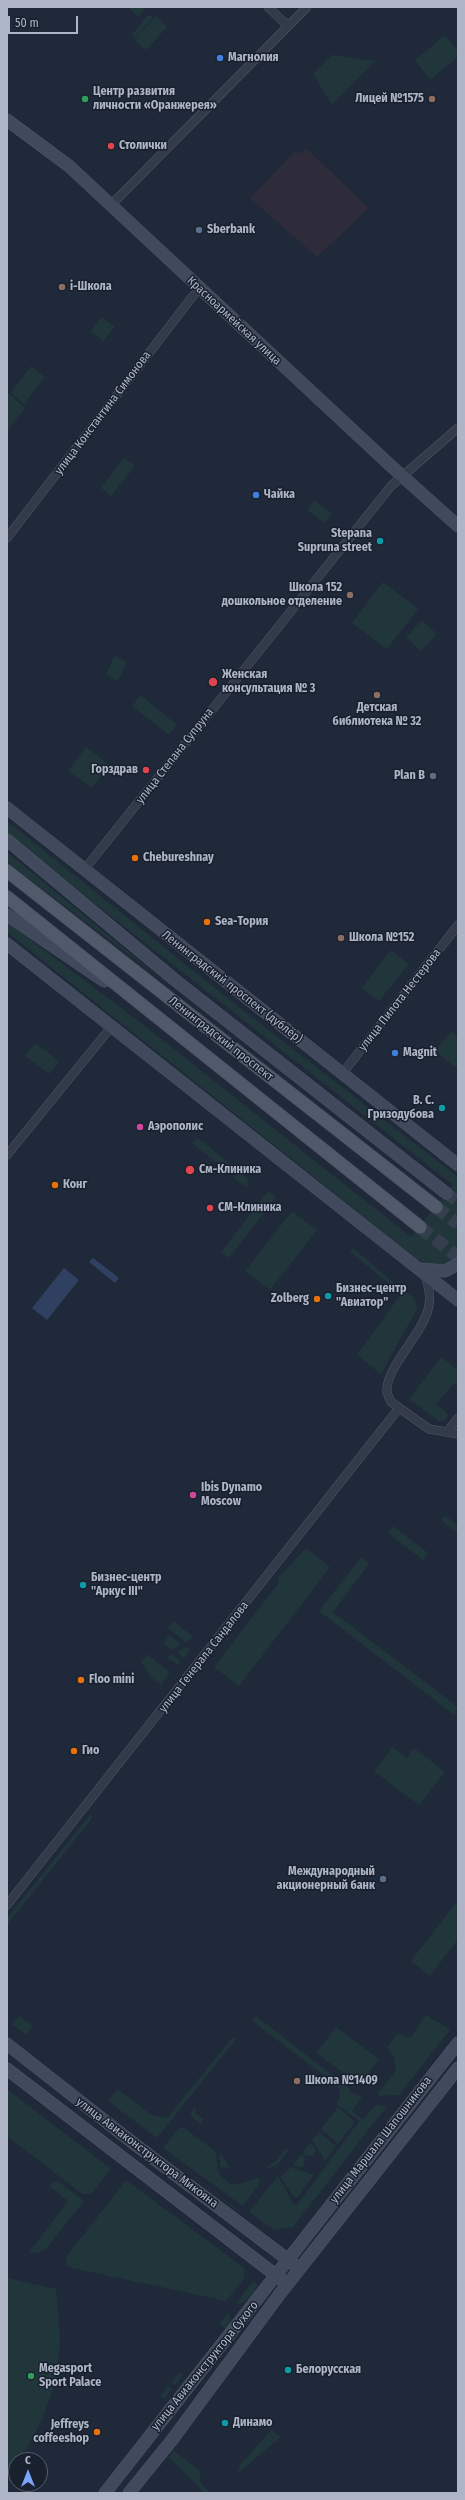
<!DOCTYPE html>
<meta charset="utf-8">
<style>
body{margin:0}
#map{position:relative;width:465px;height:2500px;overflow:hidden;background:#1f2939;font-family:"Fira Sans Condensed",sans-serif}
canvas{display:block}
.frame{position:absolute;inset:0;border:8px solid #adb5c6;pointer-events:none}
.north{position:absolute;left:8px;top:2452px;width:40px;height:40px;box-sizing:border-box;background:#19202e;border:1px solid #545c6b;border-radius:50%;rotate:0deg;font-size:11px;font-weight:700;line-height:16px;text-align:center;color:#adb5c6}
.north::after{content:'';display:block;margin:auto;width:14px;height:18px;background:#7ba5fe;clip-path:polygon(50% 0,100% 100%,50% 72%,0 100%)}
.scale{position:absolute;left:8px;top:16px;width:70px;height:18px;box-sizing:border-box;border:2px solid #adb5c6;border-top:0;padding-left:5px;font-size:12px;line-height:14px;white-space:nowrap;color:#adb5c6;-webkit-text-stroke:3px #19202e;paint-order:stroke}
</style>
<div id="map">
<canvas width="465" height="2500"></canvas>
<div class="frame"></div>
<div class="north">С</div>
<div class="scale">50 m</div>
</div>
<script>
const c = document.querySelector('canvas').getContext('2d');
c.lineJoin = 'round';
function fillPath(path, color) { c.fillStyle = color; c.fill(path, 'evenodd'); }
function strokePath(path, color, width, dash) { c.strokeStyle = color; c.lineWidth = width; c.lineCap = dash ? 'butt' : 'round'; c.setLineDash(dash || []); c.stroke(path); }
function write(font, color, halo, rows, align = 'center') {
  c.font = font + ' "Fira Sans Condensed",sans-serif'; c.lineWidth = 3; c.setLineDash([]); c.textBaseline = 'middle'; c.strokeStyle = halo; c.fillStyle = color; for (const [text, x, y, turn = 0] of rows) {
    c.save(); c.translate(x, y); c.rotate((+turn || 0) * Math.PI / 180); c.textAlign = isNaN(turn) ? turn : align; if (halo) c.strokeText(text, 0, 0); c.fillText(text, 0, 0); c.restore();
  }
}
fillPath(new Path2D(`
 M306,148L369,208L317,257L250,198L296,150L301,154Z`), '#2e2b3a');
fillPath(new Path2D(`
 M131,7H142L145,9L138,17L130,9Z
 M149,14L153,18L135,38L132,35Z
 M156,16L167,27L146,50L134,40Z
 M445,35L458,51V57L430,80L415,60Z
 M332,55L375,61L332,105L313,74Z
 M102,317L115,327L103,341L90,331Z
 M31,366L45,377L24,404L11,393Z
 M7,394H10L25,408L7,431Z
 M124,458L135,466L111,496L101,488Z
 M314,500L332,513L324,523L307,510Z
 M383,582L418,609L387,649L352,623Z
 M422,620L437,634L421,651L406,637Z
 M114,656L127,662L118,681L106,675Z
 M141,695L177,725L169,735L132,706Z
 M86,747L110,765L92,788L68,771Z
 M7,821L230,1000L458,1177L457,1257C445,1268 431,1268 417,1259L7,932V922L141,1023L411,1237L453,1185L13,839L7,834Z
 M7,852L170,986L7,862Z
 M391,950L409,964L379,1001L362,988Z
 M451,1031L458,1037V1069L435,1051Z
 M36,1043L59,1061L49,1074L25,1056Z
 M196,1139L201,1140L234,1167L229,1173L192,1143Z
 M240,1170L248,1179L247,1188L234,1178Z
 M268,1191L276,1197L229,1258L221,1252Z
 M292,1211L317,1230L270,1290L245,1271Z
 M353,1248L402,1290L401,1293L350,1252Z
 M404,1290L415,1299L417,1309L381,1374L357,1355Z
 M441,1357L458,1370V1385L454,1383L436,1404L445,1411L448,1416L444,1421H439L409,1399Z
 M445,1515L458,1526V1534L441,1520Z
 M393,1526L428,1553L423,1560L388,1533Z
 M306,1548L330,1567L239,1686L214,1667L278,1584L279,1577Z
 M361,1557L369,1564L333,1612L458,1707L454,1715L319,1611Z
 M173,1621L194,1637L186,1642L168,1628Z
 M169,1635L181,1644L172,1650L163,1643Z
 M186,1647L190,1650L184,1658L177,1652Z
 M147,1654L170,1672L161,1685L151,1677L141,1662Z
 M172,1654L181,1661L178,1665L166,1657Z
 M393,1747L407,1758L414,1748L445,1772L419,1805L374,1771Z
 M90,1815L93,1817L7,1925V1918Z
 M458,1900V1939L430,1976L411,1961Z
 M426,2015L450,2030L399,2095L379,2096L377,2094L396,2071L394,2057L387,2047L398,2033L404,2037H411Z
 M19,2016L33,2026L26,2035L12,2024Z
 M256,2016L350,2089L349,2091L362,2097L352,2111L363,2120L375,2105L387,2106L293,2227L274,2230L249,2212L278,2176L294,2205H297L359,2121L337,2104L340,2096L338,2086L252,2021Z
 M336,2027L379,2059L360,2085L316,2053Z
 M233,2037L236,2039L157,2138L108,2101L117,2089L152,2115L167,2118Z
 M7,2089L111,2169L92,2193L82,2194L7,2136Z
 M338,2107L355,2122L338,2144L321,2129Z
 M194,2108L197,2110L195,2113L204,2119L200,2124L190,2115Z
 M183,2127L216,2152L218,2173L230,2184C242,2186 249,2178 260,2178L259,2184L243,2206L163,2148L178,2129Z
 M319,2132L336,2146L325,2161L312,2140Z
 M311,2142L316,2151L314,2155L306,2156L303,2152Z
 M286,2148L289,2150L278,2164L268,2169L267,2166L276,2161Z
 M160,2149L240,2212L236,2210Z
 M220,2152L230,2168L220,2167Z
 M301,2154L305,2158L303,2168L293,2165Z
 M291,2167L314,2175L297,2198L292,2195L281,2177Z
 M126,2180L244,2268L245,2277L226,2301L72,2268L66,2264L67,2256Z
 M54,2182H59L84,2201L45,2250L37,2253L29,2252L68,2201L49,2186Z
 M7,2278L56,2289C58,2314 62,2339 58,2363C53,2402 33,2446 7,2473Z
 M253,2281L258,2285C252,2294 248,2304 236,2304Z
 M228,2313L230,2321L226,2329L219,2324Z
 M180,2372L183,2375L175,2385L171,2383Z
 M168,2386L172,2389L164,2399L160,2397Z
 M271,2430L281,2437L238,2473L240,2465Z
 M174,2451L200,2471V2482L210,2493H204L169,2457Z`), '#21363a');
fillPath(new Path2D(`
 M93,1258L119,1278L115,1283L89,1262Z
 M64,1268L79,1280L47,1320L32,1308Z`), '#304060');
strokePath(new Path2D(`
 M446,1193L458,1202`), '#343e4e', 12, [12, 6]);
strokePath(new Path2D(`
 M436,1207L458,1224
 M420,1227L458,1257`), '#343e4e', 13, [13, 6]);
const street = new Path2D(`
 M268,7L288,26
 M111,205L307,7
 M7,538L199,288
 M84,870L391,486L458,428
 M342,1074L458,925
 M7,1155L112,1026
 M425,1275C428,1285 431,1295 429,1305C425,1333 384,1368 387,1393L391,1402L429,1429L458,1434
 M447,1432L458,1418
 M7,1905L399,1408`);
const secondary = new Path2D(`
 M7,120L69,166L391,466L458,526
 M7,808L458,1165
 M7,840L175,980L446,1193
 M7,915L104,981
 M7,944L458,1300
 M419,1269L445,1271L458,1264
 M7,2044L137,2146L295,2265
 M7,2069L282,2280
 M105,2493L458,2043
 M129,2493L172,2440L279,2295L458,2068`);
const primary = new Path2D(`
 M7,871L436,1207
 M7,897L420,1227`);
strokePath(street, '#505867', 9);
strokePath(secondary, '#505867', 13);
strokePath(primary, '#3c4453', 14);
strokePath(street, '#333b4a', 8);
strokePath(secondary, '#41495d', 12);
strokePath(primary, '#515a6a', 13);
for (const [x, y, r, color] of [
 [220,58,4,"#3f7fe0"],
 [85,99,4,"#2e9e5b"],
 [432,99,4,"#8d6e63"],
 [111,146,4,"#e0444e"],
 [199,230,4,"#5c6f8a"],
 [62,287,4,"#8d6e63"],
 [256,495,4,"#3f7fe0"],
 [380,541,4,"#0f9aa8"],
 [350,595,4,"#8d6e63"],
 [213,682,5,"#e0444e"],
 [377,695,4,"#8d6e63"],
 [146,770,4,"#e0444e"],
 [433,776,4,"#5c6f8a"],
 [135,858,4,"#e8710a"],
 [207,922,4,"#e8710a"],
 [341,938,4,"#8d6e63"],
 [395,1053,4,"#3f7fe0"],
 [442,1108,4,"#0f9aa8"],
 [140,1127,4,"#d1479c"],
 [190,1170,5,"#e0444e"],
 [55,1185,4,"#e8710a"],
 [210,1208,4,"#e0444e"],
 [328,1296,4,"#0f9aa8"],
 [317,1299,4,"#e8710a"],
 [193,1495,4,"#d1479c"],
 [83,1585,4,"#0f9aa8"],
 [81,1680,4,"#e8710a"],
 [74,1751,4,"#e8710a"],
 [383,1879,4,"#5c6f8a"],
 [297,2081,4,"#8d6e63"],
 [288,2370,4,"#0f9aa8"],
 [31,2376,4,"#2e9e5b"],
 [225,2423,4,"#0f9aa8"],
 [97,2432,4,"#e8710a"]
]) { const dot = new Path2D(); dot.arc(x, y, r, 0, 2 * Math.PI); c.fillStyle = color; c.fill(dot); strokePath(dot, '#19202e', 1.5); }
write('bold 12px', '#adb5c6', '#19202e', [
 ["Магнолия",228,58],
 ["Центр развития",93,92],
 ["личности «Оранжерея»",93,106],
 ["Лицей №1575",424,99,"right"],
 ["Столички",119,146],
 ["Sberbank",207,230],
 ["i-Школа",70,287],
 ["Чайка",264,495],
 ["Stepana",372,534,"right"],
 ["Supruna street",372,548,"right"],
 ["Школа 152",342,588,"right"],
 ["дошкольное отделение",342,602,"right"],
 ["Женская",222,675],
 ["консультация № 3",222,689],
 ["Детская",377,708,"center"],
 ["библиотека № 32",377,722,"center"],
 ["Горздрав",138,770,"right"],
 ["Plan B",425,776,"right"],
 ["Chebureshnay",143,858],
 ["Sea-Тория",215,922],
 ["Школа №152",349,938],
 ["Magnit",403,1053],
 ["В. С.",434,1101,"right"],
 ["Гризодубова",434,1115,"right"],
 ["Аэрополис",148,1127],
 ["См-Клиника",199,1170],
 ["Конг",63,1185],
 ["СМ-Клиника",218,1208],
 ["Бизнес-центр",336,1289],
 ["\"Авиатор\"",336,1303],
 ["Zolberg",309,1299,"right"],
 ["Ibis Dynamo",201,1488],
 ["Moscow",201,1502],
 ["Бизнес-центр",91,1578],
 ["\"Аркус III\"",91,1592],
 ["Floo mini",89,1680],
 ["Гио",82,1751],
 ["Международный",375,1872,"right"],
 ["акционерный банк",375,1886,"right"],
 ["Школа №1409",305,2081],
 ["Megasport",39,2369],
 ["Sport Palace",39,2383],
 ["Белорусская",296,2370],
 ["Динамо",233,2423],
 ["Jeffreys",89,2425,"right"],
 ["coffeeshop",89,2439,"right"]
], 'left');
write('12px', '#adb5c6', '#19202e', [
 ["Красноармейская улица",234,321,43],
 ["улица Константина Симонова",103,413,-53],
 ["улица Степана Супруна",175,756,-52],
 ["Ленинградский проспект (дублёр)",232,987,38],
 ["улица Пилота Нестерова",400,1000,-52],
 ["Ленинградский проспект",221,1039,38],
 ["улица Генерала Сандалова",204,1657,-52],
 ["улица Маршала Шапошникова",381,2140,-52],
 ["улица Авиаконструктора Микояна",147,2153,37],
 ["улица Авиаконструктора Сухого",205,2366,-51]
]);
</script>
